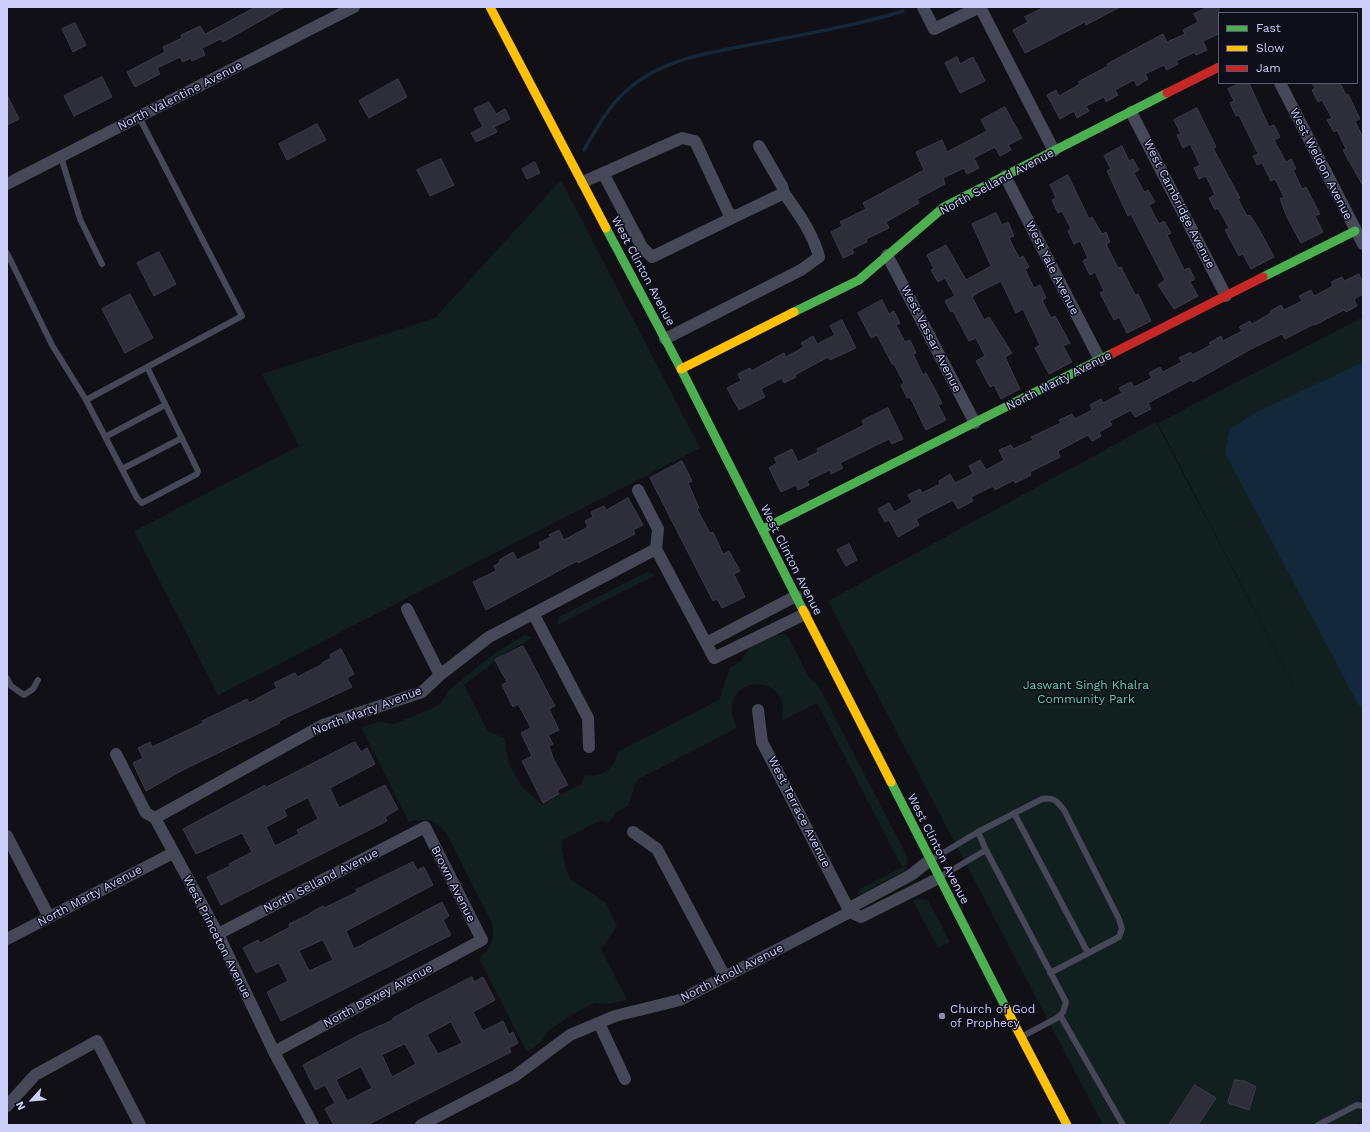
<!DOCTYPE html>
<style>
body{margin:0}
#map{position:relative;width:1370px;height:1132px;overflow:hidden;background:#111017;font-family:"Work Sans",sans-serif}
canvas{display:block}
.frame{position:absolute;inset:0;border:8px solid #cccdf9;pointer-events:none}
.legend{position:absolute;left:1218px;top:12px;width:140px;height:72px;box-sizing:border-box;background:#0e0d1a;border:1px solid #5a5a73;margin:0;padding:5px 7px;list-style:none;font-size:12px;color:#cccdf9}
.legend li{display:flex;align-items:center;gap:8px;height:20px}
.legend b{width:20px;border:1px solid #5a5a73}
.north{position:absolute;left:12px;top:1080px;width:40px;height:40px;-webkit-text-stroke:3px #0e0d1a;paint-order:stroke;rotate:243deg;font-size:11px;font-weight:700;line-height:16px;text-align:center;color:#cccdf9}
.north::after{content:'';display:block;margin:auto;width:14px;height:18px;background:#cccdf9;clip-path:polygon(50% 0,100% 100%,50% 72%,0 100%)}
</style>
<div id="map">
<canvas width="1370" height="1132"></canvas>
<div class="frame"></div>
<ul class="legend">
<li><b style="height:5px;background:#4caf50"></b>Fast</li>
<li><b style="height:5px;background:#ffc107"></b>Slow</li>
<li><b style="height:5px;background:#c62828"></b>Jam</li>
</ul>
<div class="north">N</div>
</div>
<script>
const c = document.querySelector('canvas').getContext('2d');
c.lineJoin = 'round';
function fillPath(path, color) { c.fillStyle = color; c.fill(path, 'evenodd'); }
function strokePath(path, color, width, dash) { c.strokeStyle = color; c.lineWidth = width; c.lineCap = dash ? 'butt' : 'round'; c.setLineDash(dash || []); c.stroke(path); }
function write(font, color, halo, rows, align = 'center') {
  c.font = font + ' "Work Sans",sans-serif'; c.lineWidth = 3; c.setLineDash([]); c.textBaseline = 'middle'; c.strokeStyle = halo; c.fillStyle = color; for (const [text, x, y, turn = 0] of rows) {
    c.save(); c.translate(x, y); c.rotate((+turn || 0) * Math.PI / 180); c.textAlign = isNaN(turn) ? turn : align; if (halo) c.strokeText(text, 0, 0); c.fillText(text, 0, 0); c.restore();
  }
}
fillPath(new Path2D(`
 M561,180L700,448L218,695L134,531L299,446L262,374L435,318Z
 M1363,317V1121L1355,1125H1103L828,601L1156,422L1324,744L1158,423Z
 M647,572L655,575L557,625L559,617Z
 M775,633L787,635L810,679L818,685L908,858L906,870L859,895L858,890L902,867L817,703L781,721C797,671 711,671 737,728L637,780L628,806L616,812L609,823L601,820L561,841L565,867L571,880L606,903L617,926L601,949L627,1000L609,1004L595,1003L578,1011L549,1030L541,1042L527,1052L479,958C492,948 496,937 491,921L446,833C436,820 425,817 409,822L361,727L378,722L394,724L431,709L442,702L449,690L494,654L524,635L532,638L504,654L464,685L488,731L504,738L509,764L521,786L542,804L582,784L584,775C602,778 615,769 618,752L719,700L730,668L742,660L749,648Z
 M918,899L928,900L950,942L938,948L913,901Z`), '#11201f');
fillPath(new Path2D(`
 M1363,362V709L1358,704L1225,453L1230,429L1255,413Z`), '#13283a');
strokePath(new Path2D(`
 M584,150C597,128 608,107 626,91C664,56 717,52 765,42C811,33 858,25 903,11`), '#13283a', 3.5);
const building = new Path2D(`
 M256,7H285L223,42L221,39L202,48L205,55L192,61L191,58L183,62L180,57L157,68L160,74L135,87L127,72L165,52L163,47L182,38L181,35L200,26L205,34Z
 M1045,7H1120L1086,25L1085,22L1025,53L1013,30L1028,22L1025,17Z
 M1209,7H1219V34L1203,41L1207,50L1196,55L1195,52L1176,61L1178,64L1167,70L1164,65L1145,74L1148,79L1137,86L1134,80L1115,90L1118,95L1106,102L1104,97L1086,106L1089,111L1077,118L1074,111L1060,119L1047,95L1056,90L1059,96L1080,84L1078,82L1108,66L1107,64L1163,34L1167,42L1185,34L1183,30L1198,22L1194,14Z
 M75,23L86,45L73,52L62,29Z
 M957,57L960,64L973,57L985,81L960,93L945,63Z
 M102,77L112,97L74,116L64,96Z
 M398,79L407,97L369,118L359,101Z
 M1241,83H1249L1269,127L1274,125L1280,137L1274,140L1286,162L1291,159L1296,169L1293,170L1302,189L1306,187L1320,214L1315,216L1323,232L1301,243L1287,217L1280,199L1284,197L1275,179L1271,181L1262,163L1257,165L1253,156L1258,154L1239,115L1236,116L1230,103L1234,101L1228,89Z
 M1312,83H1340L1346,95L1348,94L1360,119L1355,121L1363,138V186L1343,150L1346,149L1337,130L1334,132L1327,120L1332,118L1322,100L1318,102L1312,90L1315,88Z
 M7,95L19,119L7,125Z
 M489,102L496,114L505,109L510,119L494,127L497,132L476,142L471,133L483,127L474,109Z
 M1005,107L1022,138L1008,145L1011,150L1000,156L995,147L974,158L979,168L967,174L964,168L943,178L945,184L917,199L919,203L886,222L889,228L866,239L867,242L852,249L854,253L843,258L831,232L842,226L840,222L866,209L863,203L924,170L916,152L942,140L947,152L987,131L981,120Z
 M1197,108L1216,147L1213,148L1240,198L1238,199L1247,216L1250,215L1260,231L1274,257L1251,269L1243,254L1239,256L1225,230L1229,228L1218,208L1215,210L1209,198L1215,195L1206,176L1199,179L1194,168L1200,165L1190,144L1183,148L1177,135L1181,134L1174,120Z
 M317,124L326,140L287,160L279,144Z
 M1122,146L1129,161L1133,159L1139,170L1134,173L1144,192L1148,190L1155,202L1149,205L1159,224L1164,221L1171,233L1167,235L1184,270L1189,268L1195,279L1190,282L1198,296L1174,309L1158,285L1165,280L1131,214L1128,216L1107,171L1111,169L1104,156Z
 M441,159L454,185L430,196L417,170Z
 M535,162L540,173L527,179L522,169Z
 M1068,175L1089,219L1092,217L1102,234L1106,232L1110,242L1106,244L1118,268L1121,267L1135,295L1138,294L1151,321L1127,333L1119,317L1114,320L1100,293L1104,291L1095,272L1090,275L1083,261L1088,258L1080,241L1074,244L1068,231L1071,229L1062,211L1058,213L1052,200L1056,198L1050,185Z
 M996,213L1002,225L1008,222L1014,236L1009,238L1019,258L1023,256L1029,267L1025,269L1034,288L1040,285L1046,298L1042,300L1051,318L1055,316L1070,343L1063,346L1072,362L1049,374L1035,348L1040,345L1023,309L1016,313L1001,281L979,292L972,297L984,320L989,317L1012,353L1005,357L1020,389L1001,399L994,385L990,387L976,361L985,356L976,338L969,341L953,311L951,312L945,301L955,296L945,278L938,282L931,270L934,269L927,255L946,245L966,280L991,266L972,224Z
 M159,252L176,284L154,296L137,263Z
 M1359,274L1363,283V294L1354,299L1357,306L1346,312L1344,310L1315,325L1314,324L1285,339L1282,334L1251,349L1193,382L1191,380L1148,403L1151,409L1135,417L1131,410L1110,421L1112,425L1099,432L1101,436L1092,441L1088,435L1058,451L1060,457L1030,472L1031,475L1015,483L1014,480L995,490L993,486L971,497L973,501L958,509L953,500L916,519L919,525L898,537L889,520L885,522L878,509L889,503L894,512L912,502L908,495L920,489L922,493L940,484L939,481L950,474L955,483L973,474L969,466L980,460L986,470L1004,460L999,450L1011,445L1013,449L1033,440L1031,437L1061,423L1059,420L1072,414L1075,419L1092,410L1090,405L1101,399L1103,403L1122,393L1119,388L1131,382L1134,387L1152,378L1149,373L1160,367L1163,372L1182,362L1179,358L1191,352L1192,355L1211,345L1209,343L1221,336L1223,341L1242,331L1239,327L1250,321L1252,324L1271,313L1270,311L1281,305L1284,310L1302,301L1299,296L1311,290L1314,296L1333,286L1331,282L1342,277L1344,281Z
 M130,294L153,338L125,353L102,309Z
 M882,300L889,314L894,311L900,323L896,325L905,342L910,340L916,353L913,354L923,375L926,373L942,403L938,405L946,420L926,430L910,397L907,398L901,385L904,383L894,364H892L877,335L871,338L858,313Z
 M842,320L856,348L830,360L828,357L795,375L796,377L784,383L782,378L761,389L765,397L739,410L727,388L741,381L738,374L750,368L751,371L784,353L786,357L804,347L801,343L813,336L817,344L835,335L830,326Z
 M888,408L903,439L892,444L889,439L840,463L843,468L831,474L830,470L807,481L809,485L798,490L796,485L781,492L769,468L777,463L774,458L792,449L798,462L818,452L817,449L864,425L862,421Z
 M682,461L692,481L688,483L699,508L697,509L710,533L713,532L723,554L729,551L740,571L734,574L745,597L722,608L717,599L713,601L650,478Z
 M628,498L643,525L633,530L635,534L578,563L577,561L486,610L473,582L496,571L494,566L500,562L499,560L513,552L517,560L541,548L539,543L551,537L549,535L559,530L564,540L588,527L585,521L593,517L591,512L604,506L606,510Z
 M849,544L857,560L846,566L837,550Z
 M523,646L555,706L549,709L559,730L548,735L553,744L549,746L554,760L568,785L557,790L559,794L543,803L522,761L532,756L521,733L531,728L518,704L513,707L502,685L507,682L495,660Z
 M341,649L354,674L347,678L352,687L279,721L280,723L181,771L146,791L133,763L143,758L138,748L150,742L152,747L203,723L202,721L247,699L249,703L277,688L274,683L295,673L297,677L323,664L322,663L331,658L330,655Z
 M355,742L361,752L367,748L375,764L330,788L339,808L385,785L398,809L385,817L387,821L221,905L207,877L230,866L229,864L252,852L242,833L196,854L183,829L265,785L266,787ZM308,798L318,819L297,830L299,834L275,846L266,827L287,816L284,810Z
 M413,862L417,870L424,867L433,885L346,931L354,949L442,902L449,916L443,920L451,935L281,1021L267,992L288,981L279,963L256,973L243,948L258,940L260,943L290,927L289,924L310,914V913L323,906L324,908L357,892L356,890ZM323,940L333,960L309,971L299,951Z
 M472,977L474,982L483,977L495,1000L473,1012L483,1031L503,1021L509,1034L513,1032L518,1043L509,1048L511,1052L367,1125H334L325,1109L335,1103L325,1085L315,1090L303,1065L359,1035L393,1020V1018L413,1007ZM451,1022L462,1043L438,1054L427,1035ZM405,1044L416,1064L392,1077L382,1055ZM361,1067L372,1088L347,1101L336,1080Z
 M1235,1080L1245,1081L1256,1087L1249,1110L1228,1103Z
 M1195,1085L1216,1098L1198,1125H1169Z`);
fillPath(building, '#2e2e39');
strokePath(building, '#3c3a4a', 1);
strokePath(new Path2D(`
 M61,157L80,219L102,264
 M7,253L52,345L86,400L242,316L139,117
 M86,400L137,498L142,503L197,474L198,471L147,367
 M105,437L165,405
 M122,469L182,438
 M7,678L11,686L24,695L33,689L38,680
 M1014,813L1088,953
 M931,860L978,832
 M940,877L986,850
 M1060,1015L1123,1125
 M1023,1036L1057,1018L1063,1012L1066,1002L986,850L978,832L1042,799C1054,797 1057,801 1064,810L1119,919L1122,929L1119,937L1050,973
 M1318,1125L1357,1105L1363,1106`), '#464757', 6);
strokePath(new Path2D(`
 M923,7L934,29L980,7
 M980,7L1054,151
 M1280,83L1363,244
 M1131,112L1226,296
 M603,173L642,247L652,257L736,216
 M1005,176L1100,360
 M583,182L682,138L695,141L729,214L736,216L784,193L782,186L759,146
 M7,184L354,7
 M887,255L975,423
 M665,339L801,270L819,257C813,233 798,213 784,193
 M638,490L658,529L656,549L714,658L805,614
 M407,609L440,675
 M534,615L588,718L589,747
 M706,643L796,596
 M758,710L762,742L850,912
 M116,754L146,813L155,818L218,934L274,1052L313,1125
 M155,818L323,725L422,692L440,675L489,637L656,549
 M633,832L657,849L725,977
 M7,836L49,917
 M850,912L861,917L939,878
 M218,934L425,827L482,940L274,1052
 M7,939L173,853
 M599,1023L625,1079
 M7,1106L35,1075L97,1041L140,1125
 M421,1125L515,1076L570,1035L615,1016L680,1000L850,912L855,905L911,875L930,860`), '#464757', 12);
strokePath(new Path2D(`
 M606,228L681,369L803,610
 M1263,277L1355,231
 M794,312L859,280L944,207L1167,93
 M763,529L1113,353
 M891,782L1007,1010`), '#4caf50', 9);
strokePath(new Path2D(`
 M490,7L606,228
 M681,369L794,312
 M803,610L891,782
 M1007,1010L1067,1125`), '#ffc107', 9);
strokePath(new Path2D(`
 M1167,93L1219,67
 M1113,353L1263,277`), '#c62828', 9);
for (const [x, y, r, color] of [
 [942,1016,4,"#8b8baa"]
]) { const dot = new Path2D(); dot.arc(x, y, r, 0, 2 * Math.PI); c.fillStyle = color; c.fill(dot); strokePath(dot, '#0e0d1a', 1.5); }
write('12px', '#cccdf9', '#0e0d1a', [
 ["North Valentine Avenue",180,96,-27],
 ["West Weldon Avenue",1321,164,63],
 ["North Selland Avenue",997,182,-28],
 ["West Cambridge Avenue",1179,204,63],
 ["West Yale Avenue",1052,268,63],
 ["West Clinton Avenue",643,271,62],
 ["West Vassar Avenue",931,339,63],
 ["North Marty Avenue",1059,381,-27],
 ["West Clinton Avenue",791,560,63],
 ["North Marty Avenue",367,711,-21],
 ["West Terrace Avenue",799,812,63],
 ["West Clinton Avenue",938,849,63],
 ["North Selland Avenue",321,881,-27],
 ["Brown Avenue",453,884,63],
 ["North Marty Avenue",90,896,-28],
 ["West Princeton Avenue",217,937,63],
 ["North Knoll Avenue",732,973,-27],
 ["North Dewey Avenue",378,996,-28]
]);
write('12px', '#63cea6', '#0e0d1a', [
 ["Jaswant Singh Khalra",1086,685],
 ["Community Park",1086,699]
]);
write('12px', '#cccdf9', '#0e0d1a', [
 ["Church of God",950,1009],
 ["of Prophecy",950,1023]
], 'left');
</script>
